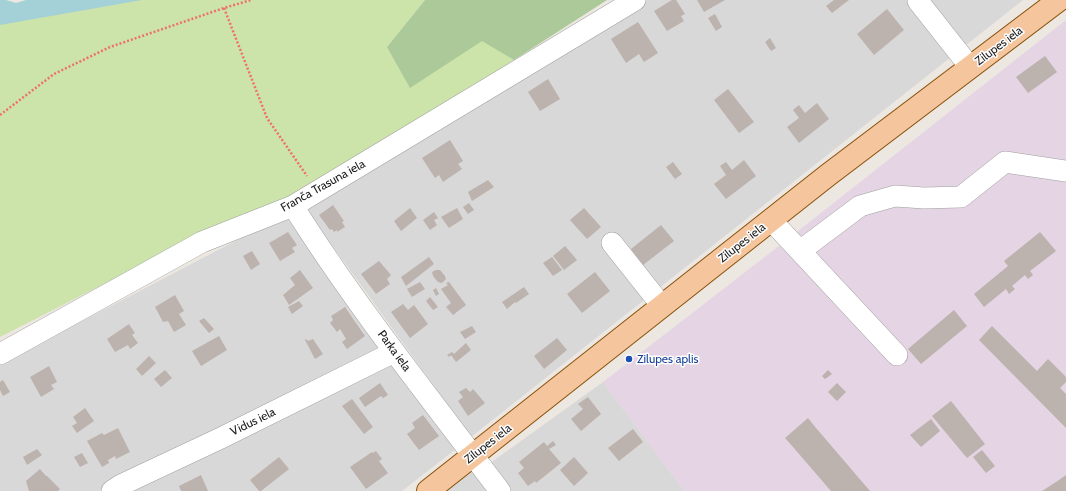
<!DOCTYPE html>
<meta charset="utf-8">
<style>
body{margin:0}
canvas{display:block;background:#ece7e1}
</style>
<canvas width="1066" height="491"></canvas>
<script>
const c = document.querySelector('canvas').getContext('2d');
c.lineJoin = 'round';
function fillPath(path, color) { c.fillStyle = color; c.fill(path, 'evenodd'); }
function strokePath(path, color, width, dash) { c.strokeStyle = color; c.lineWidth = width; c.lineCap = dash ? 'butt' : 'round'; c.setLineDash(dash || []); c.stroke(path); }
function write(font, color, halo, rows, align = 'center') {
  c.font = font + ' Cabin,sans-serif'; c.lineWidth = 3; c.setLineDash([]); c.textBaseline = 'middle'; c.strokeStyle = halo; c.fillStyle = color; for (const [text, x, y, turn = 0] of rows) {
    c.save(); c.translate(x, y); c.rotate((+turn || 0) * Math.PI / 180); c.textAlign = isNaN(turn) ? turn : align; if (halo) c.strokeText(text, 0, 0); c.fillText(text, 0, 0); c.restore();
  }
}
fillPath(new Path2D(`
 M647,0H1023L471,437L305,208Z
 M285,215L456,449L402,491H0V364Z
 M603,382L684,491H511L489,464Z
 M476,466L494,491H445Z`), '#d9d8d8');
fillPath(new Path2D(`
 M1066,20V491H684L603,382L779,246Z`), '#e5d4e3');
fillPath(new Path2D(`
 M50,0H425L387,47L483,40L514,60L290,200L188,241L0,337V11Z`), '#cce4aa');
fillPath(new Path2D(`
 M425,0H607L514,60L482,41L410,88L387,47Z`), '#acc999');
fillPath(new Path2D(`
 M0,0H6L16,3L26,0H142L0,25Z`), '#a4d1d7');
fillPath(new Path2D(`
 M672,0H676L685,14L681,16L684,21L667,31L654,11Z
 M697,0H725L704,12Z
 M834,0H849L832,13L826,6Z
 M887,9L904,30L874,55L857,34Z
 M715,14L722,27L716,31L708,18Z
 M638,22L658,53L644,62L639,54L626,63L611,39Z
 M770,38L776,48L771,51L765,42Z
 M1045,56L1057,72L1028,93L1016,77Z
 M548,79L560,99L540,111L528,92Z
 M728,89L754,122L739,133L714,100Z
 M817,103L829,119L799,143L787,127L799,118L793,110L799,105L805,113Z
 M450,140L463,161L458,164L462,169L443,182L439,175L435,178L422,158Z
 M744,160L756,176L726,199L714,184L726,175L720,166L726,162L732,170Z
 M673,162L682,174L675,179L666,167Z
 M488,180L494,187L472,201L468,192Z
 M469,203L474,210L468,214L463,207Z
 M333,205L344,221L342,222L345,227L337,232V230L334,232L332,229L330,230L319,215Z
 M410,208L417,218L401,231L394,221Z
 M457,208L463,219L449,228L441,217Z
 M584,208L601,227L587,239L570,220Z
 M434,212L438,218L434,220L437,225L430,230L423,220Z
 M661,225L674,241L643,265L631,249Z
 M288,232L297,245L292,248L295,252L280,261L269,243Z
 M1040,232L1056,251L1030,271L1033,275L1028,279L1025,275L1012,286L1015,289L1009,294L1006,289L984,307L974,294L1008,266L1004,261Z
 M565,246L577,260L564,270L553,256Z
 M252,251L260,264L251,270L243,256Z
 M429,257L434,264L406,286L401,277Z
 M552,257L562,270L553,276L543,263Z
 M379,261L391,275L387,279L390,284L376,294L361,274Z
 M300,270L313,288L289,305L283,295L295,285L290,278Z
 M436,270H440L445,276L446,279L442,283L438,282L433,276L432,272Z
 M595,272L610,291L582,313L567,294Z
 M420,282L425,289L412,297L407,289Z
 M449,282L466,305L453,315L446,307L451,303L441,289L448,285L446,283Z
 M524,287L529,294L516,303L515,302L507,309L502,302Z
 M436,288L439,294L436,296L433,290Z
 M175,295L184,311L179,314L186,325L174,332L168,321L163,322L155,307Z
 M430,297L438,307L433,310L426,301Z
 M299,301L303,306L292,314L288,307Z
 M403,304L408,310L414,305L428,324L410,338L391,312Z
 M345,307L365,336L347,349L342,342L346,339L340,329L337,332L330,323L333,320L331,316Z
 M954,310L967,326L921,364L908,349Z
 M204,318L214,329L209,333L199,321Z
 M129,324L135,333L132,335L138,343L130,349L128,345L115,352L107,339Z
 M472,326L476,332L465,339L460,332Z
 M992,326L1037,371L1048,359L1066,377V382L1060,388L1066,394V428L979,340Z
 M219,336L227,350L201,366L192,351Z
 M557,338L567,350L544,369L534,356Z
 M306,339L308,341L313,339L323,354L315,359L305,340Z
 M466,343L471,350L456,362L451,355L449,357L447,355L452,352L454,354Z
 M149,356L156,363L142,376L136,369Z
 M49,366L57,382L51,385L54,389L41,397L30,377Z
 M165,370L172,378L161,387L154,379Z
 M828,370L832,374L825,379L822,376Z
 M3,380L10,392L3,396L0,390V382Z
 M380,383L388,395L383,398L381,396L365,407L359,398Z
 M837,383L846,392L837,401L828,392Z
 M466,388L470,392L473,389L485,403L468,416L458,401L463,397L459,392Z
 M588,397L601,414L581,431L571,419L583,409L578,404Z
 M352,399L373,427L364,434L342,406Z
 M951,401L985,444L967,458L932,416Z
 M85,408L94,421L77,433L72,426L77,423L73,417Z
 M423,415L439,436L419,450L407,434L415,428L412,423Z
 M808,418L816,428L870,491H831L793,447L785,438Z
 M931,419L940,431L921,447L910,435Z
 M118,428L130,452L116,459L115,456L108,460L109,463L102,467L87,441L102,433L104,435Z
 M633,429L643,442L619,461L608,448Z
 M553,441L556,445L549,449L561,463L536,483L535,481L528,486L518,473L524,468L519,462L544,442L547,446Z
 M37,449L42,455L27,465L23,457Z
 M982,450L995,466L986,473L973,457Z
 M376,451L382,459L379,461L388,473L366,489L350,467L372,452L373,453Z
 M82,453L88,463L80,467L74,457Z
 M279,457L289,469L261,491H259L250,480Z
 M574,457L588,473L574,486L560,470Z
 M40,469L46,476H47L60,489L58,491H29L26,481Z
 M201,475L208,491H181L179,486Z
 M1066,475V491H1042L1059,480Z`), '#bcb2ae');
const minor = new Path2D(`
 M918,1L970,67
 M293,206C356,306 429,397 500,491
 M771,220L897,355
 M612,243L662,306
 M800,251L860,206L895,196L924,198L961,197L1005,162L1066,171
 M0,354L202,242L293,206L635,0
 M112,491L121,485L221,438L394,352`);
const major = new Path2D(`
 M428,491L828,175L1059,0`);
strokePath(minor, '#9f9f9f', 22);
strokePath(major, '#88510a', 24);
strokePath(new Path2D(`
 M224,8L267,118L307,176
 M0,115L54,74L110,47L224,8L251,0`), '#ef6f70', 2.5, [2, 2]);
strokePath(minor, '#fff', 21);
strokePath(major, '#f5c69e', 22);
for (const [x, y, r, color] of [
 [629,359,4,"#1a4fb4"]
]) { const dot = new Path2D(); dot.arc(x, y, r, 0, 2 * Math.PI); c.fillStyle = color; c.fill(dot); strokePath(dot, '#fff', 1.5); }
write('12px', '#1b1b1b', '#fff', [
 ["Zilupes iela",999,46,-37],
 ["Franča Trasuna iela",323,186,-29],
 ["Zilupes iela",742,243,-38],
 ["Parka iela",394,351,54],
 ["Vidus iela",253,422,-26],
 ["Zilupes iela",488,444,-38]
]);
write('12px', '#164399', '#fff', [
 ["Zilupes aplis",637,359]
], 'left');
</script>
